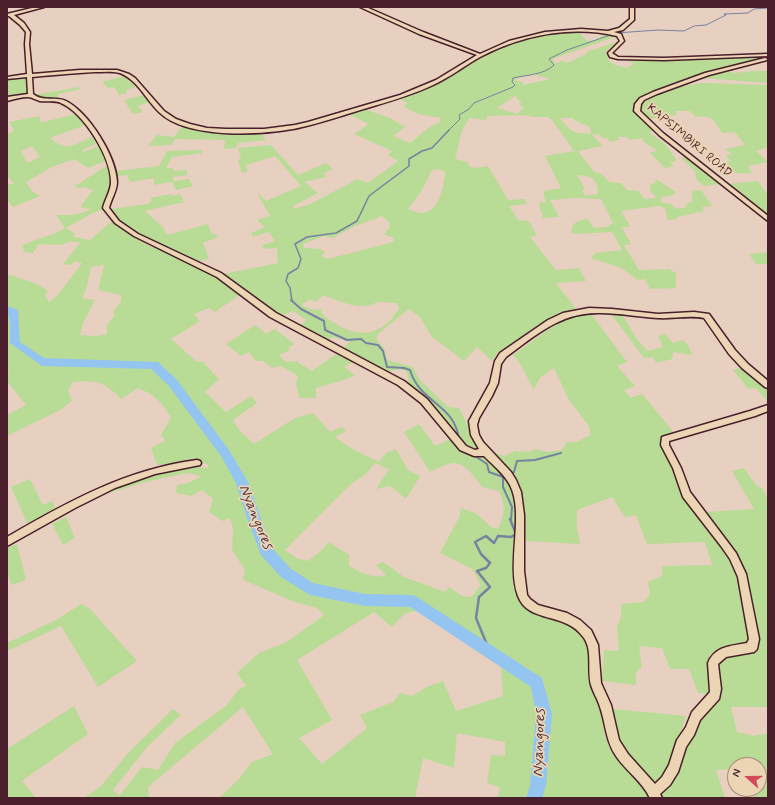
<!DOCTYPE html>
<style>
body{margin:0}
#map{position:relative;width:775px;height:805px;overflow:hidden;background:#e7d0bf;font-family:Mynerve,sans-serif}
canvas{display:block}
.frame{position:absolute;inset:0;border:8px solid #4a1f2b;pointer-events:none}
.north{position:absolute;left:727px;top:757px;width:40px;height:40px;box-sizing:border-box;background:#ebd5b4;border:1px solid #ab8c7d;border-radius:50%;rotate:291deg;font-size:11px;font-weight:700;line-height:16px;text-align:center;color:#4a1f2b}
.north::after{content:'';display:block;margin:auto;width:14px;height:18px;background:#d1495b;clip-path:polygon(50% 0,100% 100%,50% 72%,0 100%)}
</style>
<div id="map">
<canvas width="775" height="805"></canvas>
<div class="frame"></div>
<div class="north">N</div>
</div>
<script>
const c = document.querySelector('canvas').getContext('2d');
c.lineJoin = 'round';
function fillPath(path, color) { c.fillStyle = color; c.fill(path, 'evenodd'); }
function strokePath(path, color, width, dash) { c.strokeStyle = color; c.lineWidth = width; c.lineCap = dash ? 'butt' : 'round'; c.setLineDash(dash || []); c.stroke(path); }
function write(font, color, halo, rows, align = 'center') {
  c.font = font + ' Mynerve,sans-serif'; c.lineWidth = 3.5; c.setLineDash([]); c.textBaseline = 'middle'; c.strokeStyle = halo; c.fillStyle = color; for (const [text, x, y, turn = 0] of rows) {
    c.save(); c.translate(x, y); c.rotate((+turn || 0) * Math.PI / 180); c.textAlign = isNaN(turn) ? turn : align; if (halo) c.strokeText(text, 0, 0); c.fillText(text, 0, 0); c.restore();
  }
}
fillPath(new Path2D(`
 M578,31L587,41L595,40L607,33L617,36L552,59L556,64L562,60L567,63L588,53L586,52L619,41L606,51V54L609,56L608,60L615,65L627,68L634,64L630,61L633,60L765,56L741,65L712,71L644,97L636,111L655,130L649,132L666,145L677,161L670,162L674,166L665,168L650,153L657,151L643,141V138L630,140L627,137H618V140L610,142L607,138H602L599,134L592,135L603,146L578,151L594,172L602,174L609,182L621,183L627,190L639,191L644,199L657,198L650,191V185L656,182L655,179C663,182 668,188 676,192L673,195L661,197V202L671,204L676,209L687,207L686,204L693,201L691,197L693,196L691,191L701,190L712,206L702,207L704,211L677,217V219L668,220L665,208L659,206L621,211L630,226L622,228L631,244L624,245L639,270L669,269L676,273V288L650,289L645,279L638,280L621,268L591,258L595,253L622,250L612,232L572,234C570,223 578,220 588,219L594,228L606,227L613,223L601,199L575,198L550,200L559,217L543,218L539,203L546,202L543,191L561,188L545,156L574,151L552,120L548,117H534L525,115L487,116L486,120L469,118L462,131L455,159L467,162L470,167L475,168L488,166L508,200L525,199L527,204L509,206L518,220L529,221L537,236L530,237L556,270L579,268L586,281L556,283L577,310L559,313L497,353L492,361L477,347L464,361L432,337L419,316L409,309L378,334L376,339L384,348L387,360L413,367L419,379L448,407L459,408L467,424L471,418L483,451H476L464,446L406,384L409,381L407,372L400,369L387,372L342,349L350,342L334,337L326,340L299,326L307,320L293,311L280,316L263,306L223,274L278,263L277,248L264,249L262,245L275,241L269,232L253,237L251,233L265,227L257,220L270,216L258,195H260L266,201L301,186L275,156L246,165L247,172L242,173L238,160L241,159L238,148L271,145L298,175L326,163L333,169L323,173L326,177L304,182L318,193L293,206L295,209L310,204L358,179L368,183L398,161L388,155L392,151L354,134L369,124L348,114L364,109L390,118L405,127L393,136L410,143C419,137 428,125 439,123L441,118L418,114L404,107L407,103L399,98L433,85L482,56L513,43L541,35ZM533,74L550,79L524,85L522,82L517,81L515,79ZM515,96L517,97V100L521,101L520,106L524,107L517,114L497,108ZM560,118H572C577,123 583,123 590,127L591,134C574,133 570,132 560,118ZM439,169L445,172C444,185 440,210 424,213C419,213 413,211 408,209L422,190L432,170ZM577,175C591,176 598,178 598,194L585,196L582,190L585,189ZM382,216L389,222L390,227L384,234L394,238L393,242L328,259L321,256L325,252L321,249L304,248L303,244L324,236L333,238L353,227ZM323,295C338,301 363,312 377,302L397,303L399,308C384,335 360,339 336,324C330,320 325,318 321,312L322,309L313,310L301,305L310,299L316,302Z
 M727,71L734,73L755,71H768V83L701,78Z
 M124,76L136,87L126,90L127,93L119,95L114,87L108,88L102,82Z
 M28,77V95L7,98V79Z
 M704,83L768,85V147L756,151L768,162L748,166L752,173C738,174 731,174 721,163L731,161L725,156L732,154L725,149L745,145L735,132L722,133C714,120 713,115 696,117L690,111H675L677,115L647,119L642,112L641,106C655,90 684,85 704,83Z
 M79,87L81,89L58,94V99L40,98L34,95Z
 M144,95L150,102L138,106L143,112L133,114L124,100Z
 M75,114L82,119L85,125L50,138C68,153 72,145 92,137L96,144L82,150L84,152L99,146L108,160L88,168L74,159L52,167L26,182L32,191L40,196L13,207L7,200V185L14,183L7,176V134L14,131L9,122L40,116V122H44ZM32,146L40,157L27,163L21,151Z
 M182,126L201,130L261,132L266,140L238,143L236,148L224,149L225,140L175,139L171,145L148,146L157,135L174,137Z
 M202,150V153L172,157L166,168H173V171L187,170V175L173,177V181L189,179L193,186L176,190L172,182L154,185V178L130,182L127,175L117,176L116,171L159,166L167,151Z
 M689,157L721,184L704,186L696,179L695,171L681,158Z
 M108,165C114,184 110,192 104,209L93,213L66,228L75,234L73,237L90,240L113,220L122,228L149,246L170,253L213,274L242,293L215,312L209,308L194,314L200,321L171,339L197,362L202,361L219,379L205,392L226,412L251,396L257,403L233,420L240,431L254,444L295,418L313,413L330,432L342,427L346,431L335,437L352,449L379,462L386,453L396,449L408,470L420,476L406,499L390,486L376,489L389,469L375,463L366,474L351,484L285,550L296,558L308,561L320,552L329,542L349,555V566C360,572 374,580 386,575L376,565L383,562L404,577L445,592L449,587L462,596L471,597L481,585L472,569L440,553L459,518L461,508L477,514L491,527L498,529C505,515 506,505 499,491L482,487C477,479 465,463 454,463C447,463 437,469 430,472L404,432L419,424L435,446L451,439L463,453L486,455L504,472L514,492L528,608C543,619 561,617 576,628C580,632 585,637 588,642C592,648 603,702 603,710C603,722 603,735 609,746C621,768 641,772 649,798H498L500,788L487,783L491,755L505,756V742L457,733L454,768L423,758L415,798H219L240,778L252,762L273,754L243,707L148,787L149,798H84L101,786L130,751L173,709L181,715L147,747L113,790L119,796L142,767L158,770L175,743L227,705L239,689L246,686L237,673L259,653L287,642L324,615L317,608L295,602L243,580L245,570L232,550L233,529L230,518L223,521L209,512L213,499L202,490L191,496L176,493L177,485L188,483L202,476L187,473L145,482L106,494C138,479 171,463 207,468L209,465L197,461L157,465L151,448L165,441L161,435L171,418C163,403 154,394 138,388L121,399C105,382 96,380 73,382L68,391L72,400L62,409L7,436V415L26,405L7,381L9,373L7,370V274L37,284L48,291L45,295L49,302L57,296L82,263L75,261L71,265L63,264L80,243L71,241L61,245L39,244L32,254L24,251L22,245L53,234L65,228L56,215C68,215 79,216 90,209L80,207L93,190L84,187L77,188L75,186ZM104,265L98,290L121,295V301L113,312L115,315L107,325V334L95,336L80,335L83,323L95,300L82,298L87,286L91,267ZM418,610L481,654L494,660L501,667L503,696L456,711L443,681L427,687L412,696L400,693L393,702L360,715L367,728L322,764L299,738L332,720L297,660L374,612L392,627L404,614Z
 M758,181L768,195V216L727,184Z
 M171,194L172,196L180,194L184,202L145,211L163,227L167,235L208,224L211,233L216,235L218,237L203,243L209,259L199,261L157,244L122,224L111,209L147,204L151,202V198Z
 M768,252V264H756L749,254Z
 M591,314L627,362L617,366L635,386L624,390L631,398L642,394L675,434L661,438L660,442L675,470L682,494L707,525L736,571L749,639L745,644C725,647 703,646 709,673C710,681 712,686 709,694L698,693L689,669H670L662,648L639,646L642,667L636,672V685L602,681L604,650L619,651L617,627L621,617V604L644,602L650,594L648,582L662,576V566L712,565L705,542L647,544L636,515L625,517L612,497L577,510V529L580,544L526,541L520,492L495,453L504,456L515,451L528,452L536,449L547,452L562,450L566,442H576L591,435L588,425L569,400L554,368L540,378L534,389C525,376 524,366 513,355L553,326L570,317Z
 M611,314H622L636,338L647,351L663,347L658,336L665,334L673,343L683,340L689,347L692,355L673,352L672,359L656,363L653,357L644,358Z
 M255,325L266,334L275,329L294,344L288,348L290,350L279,355L286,362L296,361L312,371L339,352L357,360L344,367L355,375L347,379L316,388V398H299L296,384L298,376L281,366L272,368L263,361H256L249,352L241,356L226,344Z
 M743,367L768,387V402L756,388L748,389L733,370Z
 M744,468L756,485L763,489L768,499V707H731L737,732L754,736L768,733V798H755L751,789H759V765H735V769L716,770L725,798H659L657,794L687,741L696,734L702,714L713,704L721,692L718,669L720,664L726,656L753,652L758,649L746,577L705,512L754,509L732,471Z
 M30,479L43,505L52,501L57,511L28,525L11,487Z
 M66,517L75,538L63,545L52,524Z
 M17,544L26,580L11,585L7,569V548Z
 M81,604L89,608L137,661L98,687L61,626L7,651V643L56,620Z
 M74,706L88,734L22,781L36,798H7V749Z
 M613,709L686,716C677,743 675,764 654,784C646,771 631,764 622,751C614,739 614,722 613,709Z`), '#b8db96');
strokePath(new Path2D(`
 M448,131L460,119L459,115L469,109L474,103L513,87L515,85L512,82L513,78C526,75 544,75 554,65L549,59L567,50L616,33L658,30L684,31L694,26L706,25L726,15L724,14L748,13L754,9L768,8`), '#7683a1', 1);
strokePath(new Path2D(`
 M292,301L290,288L286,281L288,274L298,268L301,259L295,244L307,237L336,233L357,221L369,196L409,166V159L422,151L432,148L449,130`), '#7683a1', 1.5);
strokePath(new Path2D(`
 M291,300L301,309L324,321L325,330L347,340L361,339L366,343L378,345L383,351L387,367L404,368L410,370C420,404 455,403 459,440
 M475,456L487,464L489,472L503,477V487L512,507L511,520
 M511,474L514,472L517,461L535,460L561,453`), '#7683a1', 2);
strokePath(new Path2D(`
 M490,652L476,618L479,597L490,587L477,571L486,568L490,563L481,554L475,542L486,536L494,543L498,536L511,537L516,534L510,519`), '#7683a1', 2.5);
fillPath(new Path2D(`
 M7,306L16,309L18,311L20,342L44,358L158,362L177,380L229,450L248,482L271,547L291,569L313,583L365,594L412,595L417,597L542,678L552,714L546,786L542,798H526L530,786L536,714L531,687L410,607L365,606L310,595L281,577L261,555L247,518L236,483L221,456L169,386L151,369L42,366L10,343V325Z`), '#94c5f0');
const minor = new Path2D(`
 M36,7H44L14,15L24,23L30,32L29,44L32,74L80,70H117L129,74L135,78L164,111L176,119L190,124L207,128L226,129H264L295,125L308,122L400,95L436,80L477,55L419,34L360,7H366L423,32L480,54L509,41L545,32L581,29L608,31L619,28L630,19V7H634V20L623,30L614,32L621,34L624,41L612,53L618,57L664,58L768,54V56L664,60L618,59L610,57L608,53L620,41L617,36C571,25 522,35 480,57C464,66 449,78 431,86C407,97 380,104 354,112C334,118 314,125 293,129C258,135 188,139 160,113C146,100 138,80 120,73C112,71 103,72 95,72C74,73 53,75 32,77L33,94C43,102 56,96 66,101C89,113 116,156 117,182C117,191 111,199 109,208L119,221L138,234L221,273L276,313L404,381L427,399L466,446L475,450L479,449L471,435L469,421L490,383L495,361L500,353L548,320L563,313L589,308L612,309L658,314L694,312L709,314L735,350L748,364L768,381V388L765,387L742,368L729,354L704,318C688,315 673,319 658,318C639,317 620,313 600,313C561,312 536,335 506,357L501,364L498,383L492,396L479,418L477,425L479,435L483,442L511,472L516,480L521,492L524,515V571L527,595L530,599L538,605L567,613L580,620L591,630L598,645L601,683L611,705L619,740L628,754L655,784L662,777L669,765L677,740L686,727L692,712L710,692L708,663C715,646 731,646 747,643L749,639L738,577L730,559L721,546L683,497L673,468L661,445L662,437L665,436L750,411L768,405V411L755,416L669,441V445L681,468L690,492L736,553L746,574L759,639L757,649L754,652L726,657L718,664L721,689L719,699L700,720L694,735L686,747L678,772L670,785L660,794L662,798H650C642,781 626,771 616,756C605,740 606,722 599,704C597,698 593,692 591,685C587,670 593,651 584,638C566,611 528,624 518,596C506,563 525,514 510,485C504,474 493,465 484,456H474L460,450L421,403L398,385L270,317L217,277L134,236L115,223L103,208C105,199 111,191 111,182C111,157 84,113 61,103C55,100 47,102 40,101C36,100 32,97 28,97C22,97 14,99 7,101V97L28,94L27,77L7,79V77L27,74L25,44L26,32L20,25L9,16H7V14Z
 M765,58L767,59V60L709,75L657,94L644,100L641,104L640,111L663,133L768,216V221L659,135L634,111L635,104L640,98L653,92L705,73Z
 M197,460L200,461L201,463L200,465L155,474L115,488L75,508L7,546V537C67,502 127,469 197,460Z`);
strokePath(minor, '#4a1f2b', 3);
fillPath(minor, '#ebd5b4');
write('12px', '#4a1f2b', '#ebd5b4', [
 ["KAPSIMBIRI ROAD",689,141,40]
]);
write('italic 15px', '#553849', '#ebd5b4', [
 ["Nyangores",255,517,68],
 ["Nyangores",540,743,-88]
]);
</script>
